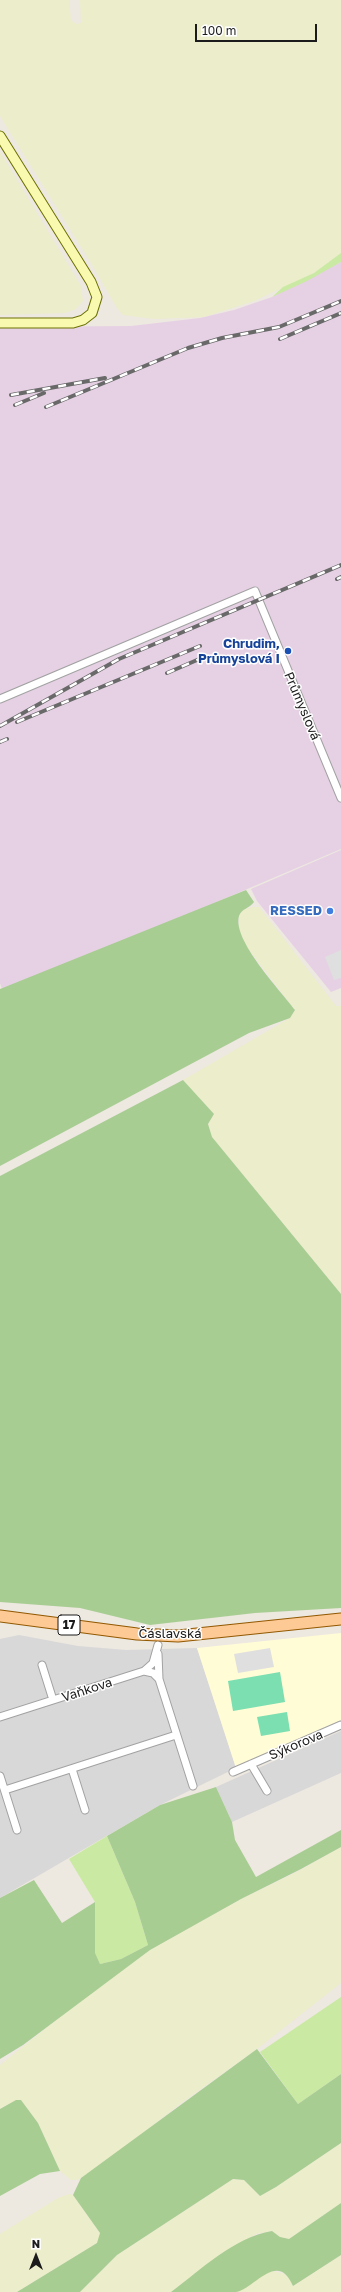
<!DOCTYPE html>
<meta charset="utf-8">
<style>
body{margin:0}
#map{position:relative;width:341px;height:2292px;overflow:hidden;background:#ede8e0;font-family:"Golos Text",sans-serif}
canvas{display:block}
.north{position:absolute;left:16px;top:2236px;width:40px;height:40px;-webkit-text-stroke:3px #fff;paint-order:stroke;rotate:0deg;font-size:11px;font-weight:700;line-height:16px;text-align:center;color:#1b1b1b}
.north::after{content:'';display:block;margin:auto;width:14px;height:18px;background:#1b1b1b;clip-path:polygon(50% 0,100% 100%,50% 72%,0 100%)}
.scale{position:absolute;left:195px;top:24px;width:122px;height:18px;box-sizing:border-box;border:2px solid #1b1b1b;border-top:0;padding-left:5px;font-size:12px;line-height:14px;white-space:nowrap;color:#1b1b1b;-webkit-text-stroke:3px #fff;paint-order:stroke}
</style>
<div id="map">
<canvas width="341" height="2292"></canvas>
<div class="north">N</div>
<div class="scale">100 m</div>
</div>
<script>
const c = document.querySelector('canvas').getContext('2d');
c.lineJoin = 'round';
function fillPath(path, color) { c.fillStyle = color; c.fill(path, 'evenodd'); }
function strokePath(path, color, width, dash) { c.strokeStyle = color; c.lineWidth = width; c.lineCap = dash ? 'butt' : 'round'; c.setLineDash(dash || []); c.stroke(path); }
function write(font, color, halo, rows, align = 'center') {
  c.font = font + ' "Golos Text",sans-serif'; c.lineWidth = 3; c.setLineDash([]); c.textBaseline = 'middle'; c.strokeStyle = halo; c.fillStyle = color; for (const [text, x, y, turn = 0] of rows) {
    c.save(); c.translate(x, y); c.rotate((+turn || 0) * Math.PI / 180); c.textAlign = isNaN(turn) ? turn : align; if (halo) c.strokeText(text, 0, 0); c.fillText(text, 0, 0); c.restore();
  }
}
fillPath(new Path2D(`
 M19,1635L78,1646L126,1650L197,1648L236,1768L160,1805L0,1898V1639Z
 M341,1731V1773L232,1822L216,1787Z`), '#d9d8d8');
fillPath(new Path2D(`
 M341,262V849L163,925L2,989L0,983V327L131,326L200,318L234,310L272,297Z
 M341,850V988L331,992L257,901L251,889Z`), '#e6d1e4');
fillPath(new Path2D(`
 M341,1633V1720L236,1768L197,1648Z`), '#fffcd6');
fillPath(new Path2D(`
 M0,0H69L71,20L76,24L81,23L80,0H341V253L314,273L254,301L204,317L154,319L123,315L117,308L91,263L0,116Z
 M0,152L81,286L83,301L76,309L65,313L0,315Z
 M252,907H259L336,1006H341V1294L212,1137L208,1124L214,1114L183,1080L290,1018L295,1010L247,947L239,930V916L243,910Z
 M341,1847V1983L257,2049L180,2104L102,2165L77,2180H71L60,2171L38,2123L21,2100H16L0,2109V2065L79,2002L150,1950L241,1899L297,1872Z
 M341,2143V2203L289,2239L280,2237L272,2231L256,2234L227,2251L171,2292H80L117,2255L233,2179L244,2180L260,2196L276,2187Z
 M69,2194L73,2195L100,2233V2238L97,2243L17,2292H0V2234L58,2198Z
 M341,2255V2292H236L263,2274L272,2271L284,2274L289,2277L293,2286Z`), '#ecedca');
fillPath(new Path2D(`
 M341,253V262L307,281L272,297L283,287L314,273Z
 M107,1836L135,1902L148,1945L121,1959L100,1964L95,1954V1902L69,1859Z
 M341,1997V2074L298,2104L260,2052Z`), '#cae9a3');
fillPath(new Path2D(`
 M246,890L254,902C250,908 241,909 239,916C232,940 281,991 295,1010L290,1018L249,1033L0,1166V989Z
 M183,1080L214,1114L208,1124L212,1137L341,1294V1608L255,1613L150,1625L80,1608L0,1602V1176Z
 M216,1787L232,1822L235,1840L256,1877L341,1830V1847L301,1869L241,1899L150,1950L23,2045L0,2059V1898L34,1880L62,1923L95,1902V1953L100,1964L121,1959L148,1945L135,1902L107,1836L160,1805Z
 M257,2049L298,2104L341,2074V2143L276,2187L260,2196L244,2180L233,2179L117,2255L80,2292H17L97,2243L100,2233L73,2195L81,2178Z
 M16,2100H21L38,2123L60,2171L40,2174L0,2196V2109Z
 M341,2203V2255L293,2286C278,2250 255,2288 236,2292C222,2292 187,2292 171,2292C201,2270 234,2237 272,2231L280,2237L289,2239Z`), '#a8cd93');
fillPath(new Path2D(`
 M280,1672L285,1702L233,1711L228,1681Z
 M287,1712L290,1731L261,1736L257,1717Z`), '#7bdfb1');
fillPath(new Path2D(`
 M341,950V978L334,980L325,957Z
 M270,1648L274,1667L238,1673L234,1654Z`), '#dfdfdf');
const street = new Path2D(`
 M0,699L255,591L341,798
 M158,1654L159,1679
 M42,1665L53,1700
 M144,1671L153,1673L159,1679L193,1786
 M0,1717L144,1671L153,1663L158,1645
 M251,1764L267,1791
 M72,1769L85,1810
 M233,1772L341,1725
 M0,1776L17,1830
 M5,1790L176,1735`);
const secondary = new Path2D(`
 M0,136L91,282L97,297L92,313L83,320L73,323H0`);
const primary = new Path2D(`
 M0,1616L137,1634L178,1636L341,1619`);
strokePath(street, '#a2a2a2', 9);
strokePath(secondary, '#6c7103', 11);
strokePath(primary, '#915800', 13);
strokePath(street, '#fff', 7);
strokePath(secondary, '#faf9b0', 9);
strokePath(primary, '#fdc994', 11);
const rail = new Path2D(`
 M280,339L341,313
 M11,395L105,378
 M15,405L44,393
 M46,407L188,348L222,338L279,327L341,301
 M337,579L341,577
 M167,673L204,657
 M17,722L200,646
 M0,726L119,659L341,565
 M0,742L7,739`);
strokePath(rail, '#696969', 4);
strokePath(rail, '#fff', 2.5, [8]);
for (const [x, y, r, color] of [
 [288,651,4,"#1a4fb4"],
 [330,911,4,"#3f7fe0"]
]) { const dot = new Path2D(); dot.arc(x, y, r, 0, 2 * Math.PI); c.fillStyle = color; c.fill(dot); strokePath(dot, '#fff', 1.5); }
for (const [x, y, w] of [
 [69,1625,22]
]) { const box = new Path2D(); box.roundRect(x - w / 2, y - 10, w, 20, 3); c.fillStyle = '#fff'; c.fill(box); strokePath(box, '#1b1b1b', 1); }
write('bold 12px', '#1b1b1b', null, [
 ["17",69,1625]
]);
write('bold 13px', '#164399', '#fff', [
 ["Chrudim,",280,644],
 ["Průmyslová I",280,659]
], 'right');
write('13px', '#1b1b1b', '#fff', [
 ["Průmyslová",302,706,67],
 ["Čáslavská",170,1634],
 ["Vaňkova",87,1690,-18],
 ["Sýkorova",296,1745,-23]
]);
write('bold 13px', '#366cbe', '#fff', [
 ["RESSED",322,911]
], 'right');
</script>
